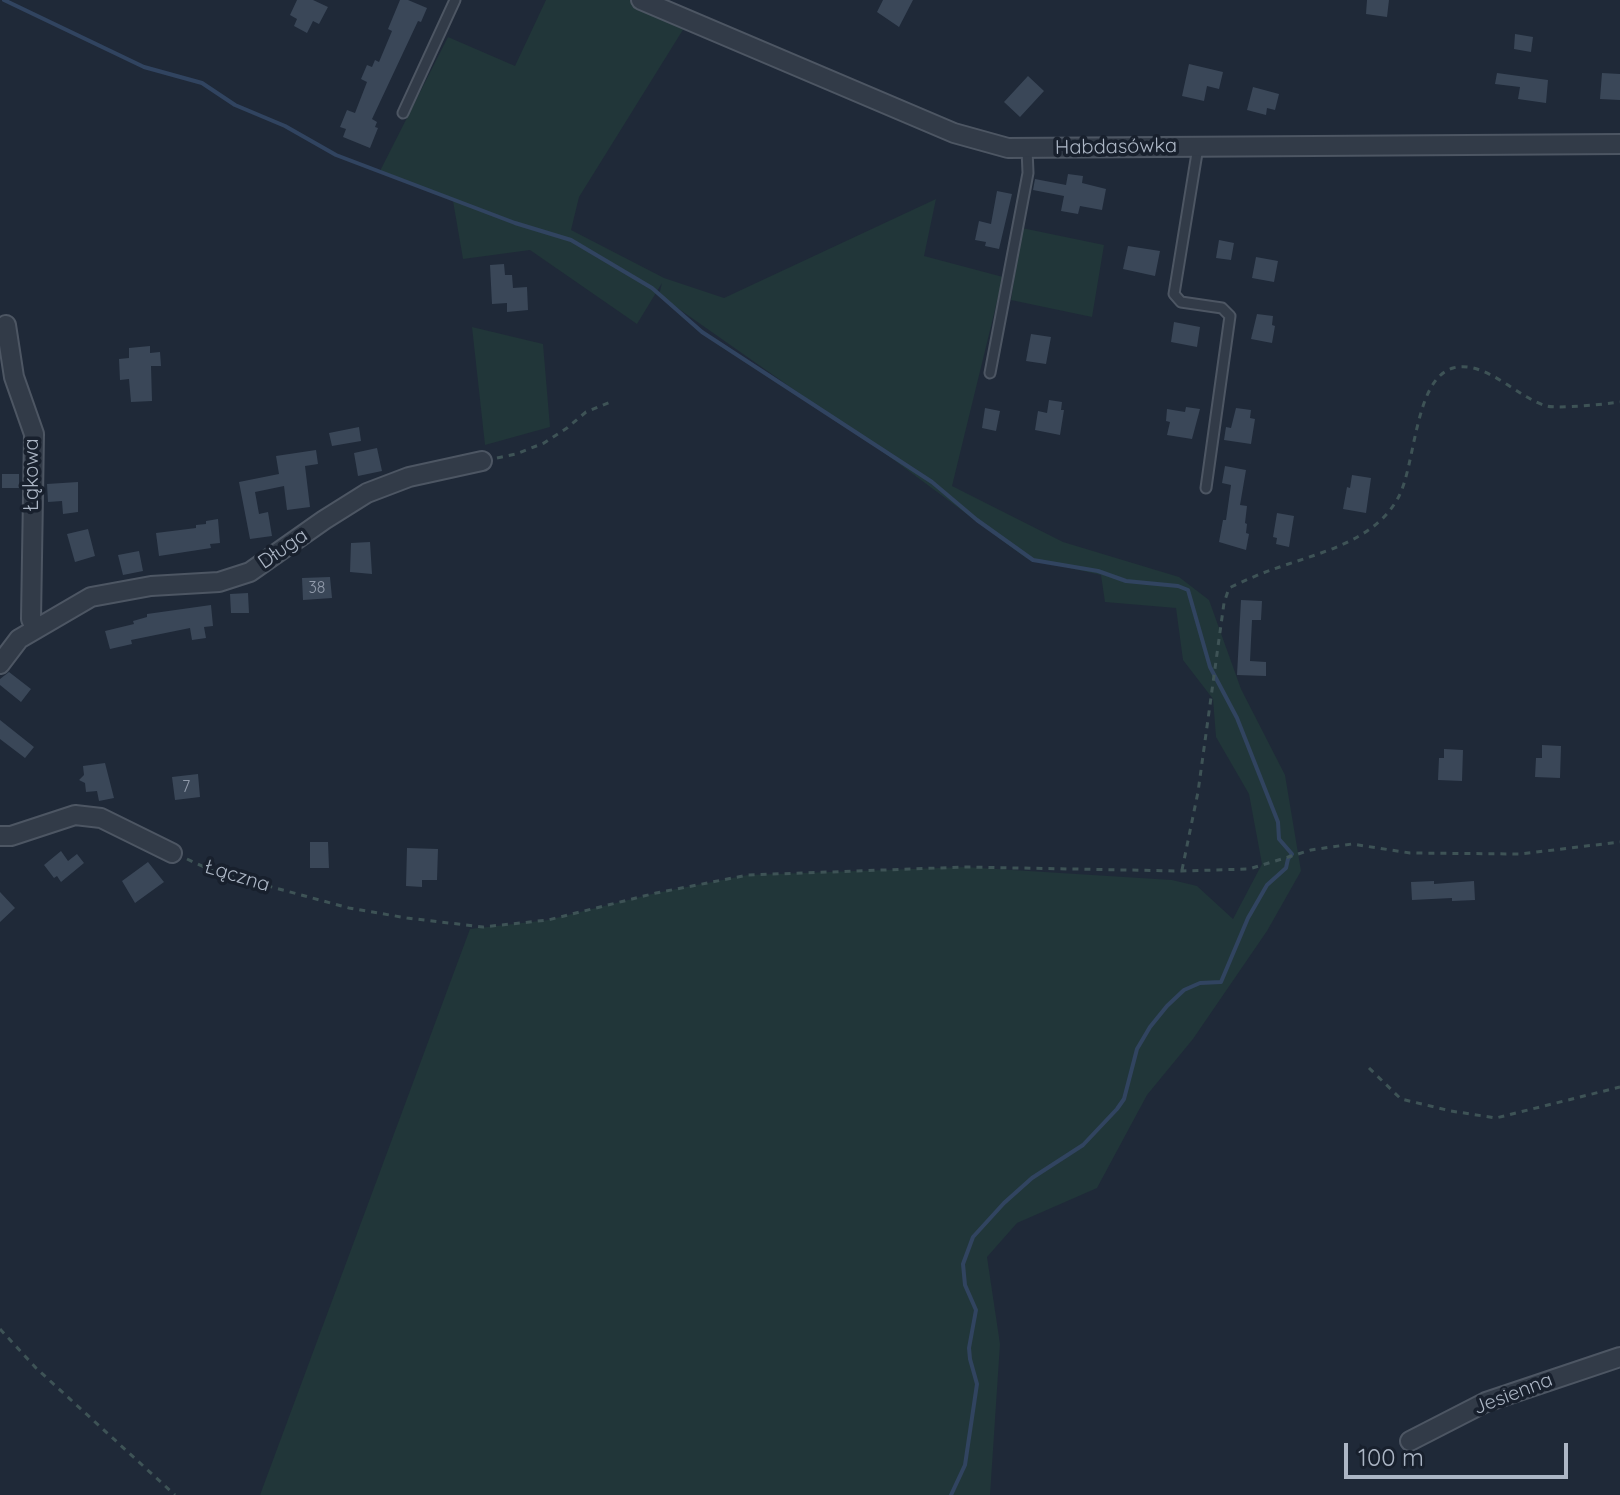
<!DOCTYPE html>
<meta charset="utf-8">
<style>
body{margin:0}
#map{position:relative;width:1620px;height:1495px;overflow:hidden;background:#1f2938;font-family:Quicksand,sans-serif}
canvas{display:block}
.scale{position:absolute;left:1344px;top:1443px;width:224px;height:36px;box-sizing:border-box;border:4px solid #acb6c5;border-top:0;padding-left:10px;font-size:24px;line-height:28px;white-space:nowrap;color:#acb6c5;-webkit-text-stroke:6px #18202d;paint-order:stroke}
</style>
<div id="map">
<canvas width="1620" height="1495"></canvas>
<div class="scale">100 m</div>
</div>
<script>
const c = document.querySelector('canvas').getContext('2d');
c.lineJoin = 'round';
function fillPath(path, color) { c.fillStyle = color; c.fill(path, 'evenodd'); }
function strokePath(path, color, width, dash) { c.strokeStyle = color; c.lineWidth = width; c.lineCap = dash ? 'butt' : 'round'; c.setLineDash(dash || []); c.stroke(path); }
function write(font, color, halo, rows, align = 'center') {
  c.font = font + ' Quicksand,sans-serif'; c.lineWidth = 7; c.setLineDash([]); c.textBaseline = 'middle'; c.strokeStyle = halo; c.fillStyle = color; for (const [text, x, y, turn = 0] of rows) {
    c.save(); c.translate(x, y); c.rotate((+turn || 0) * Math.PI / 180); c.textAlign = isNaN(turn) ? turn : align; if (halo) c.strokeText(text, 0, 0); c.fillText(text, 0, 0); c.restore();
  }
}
fillPath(new Path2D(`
 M546,0H641L689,20L579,197L571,230L664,278L724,298L936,199L924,256L1003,277L952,486L1063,542L1179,577L1209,600L1241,689L1285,775L1301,871L1267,931L1193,1039L1147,1095L1097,1188L1017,1223L987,1257L1000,1344L990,1495H260L470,929L548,920L656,893L748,875L965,867L1172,880L1197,886L1233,919L1262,864L1249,794L1216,737L1213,699L1183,660L1176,608L1105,602L1101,575L1026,558L890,457L659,295L662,283L637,324L530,250L463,259L453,201L380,171L448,37L515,66Z
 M1022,228L1104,245L1092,317L1011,300Z
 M472,327L543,344L550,427L485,445Z`), '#213639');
strokePath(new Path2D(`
 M4,0L144,67L202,83L235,105L285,126L336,155L515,223L571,240L652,288L702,332L932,482L977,520L1033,560L1098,571L1126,581L1178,586L1188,590L1210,667L1237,718L1278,822L1279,839L1292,854L1288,859L1286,868L1267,885L1248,918L1221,982L1200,983L1184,990L1167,1006L1150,1027L1137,1049L1124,1099L1117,1109L1083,1145L1032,1178L1004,1203L973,1237L963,1264L965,1285L976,1310L969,1348L970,1359L977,1384L965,1465L951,1495`), '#314460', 4);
fillPath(new Path2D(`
 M297,0H313L328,7L319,24L313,21L307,33L294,26L297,19L290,15Z
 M400,0H408L427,8L421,22L418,21L372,119L377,122L375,127L378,128L370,148L343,137L346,129L340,127L347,110L355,113L367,82L361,79L367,65L372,67L375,60L379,62L392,31L388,29Z
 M883,0H913L899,27L877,12Z
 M1367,0H1389L1387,17L1366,14Z
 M1515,34L1533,37L1531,52L1514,49Z
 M1189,64L1223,72L1219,89L1207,86L1204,101L1182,96Z
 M1497,73L1548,80L1546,103L1518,99L1520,87L1495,84Z
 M1602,73L1620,74V100L1600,99Z
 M1028,76L1044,91L1020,117L1004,102Z
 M1253,87L1279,94L1275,110L1267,108L1266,115L1247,110Z
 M1068,174L1083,176L1082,183L1106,189L1102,210L1080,206L1078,214L1061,211L1064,196L1033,190L1035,179L1066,185Z
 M997,191L1012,194L999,249L985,246L986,242L975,240L979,221L991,224Z
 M1219,240L1234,243L1231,260L1216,258Z
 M1128,246L1160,251L1155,276L1123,269Z
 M1256,257L1278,261L1274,282L1252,278Z
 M504,264L505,275H512L513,288L527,287L528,310L507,312V303L492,304L490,265Z
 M1257,314L1273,316L1272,325L1275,326L1272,343L1251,339Z
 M1174,322L1200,327L1197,347L1171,342Z
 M1031,334L1051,337L1046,364L1026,361Z
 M150,346V353L160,352L161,366H151L152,401L131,402L129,379L120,380L119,359L129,358V348Z
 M1049,400L1062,402L1061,410H1064L1060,435L1035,430L1038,411L1047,413Z
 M1186,407L1200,409L1192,439L1167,435L1170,422L1166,421L1167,409L1185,412Z
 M985,408L1000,411L996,431L982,428Z
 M1236,408L1251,410L1250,418L1255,419L1251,444L1224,440L1226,427L1231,428Z
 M359,427L361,441L332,446L329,433Z
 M377,448L382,471L358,476L354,453Z
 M316,450L318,464L305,466L310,507L287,510L284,486L255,492L259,514L268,512L272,536L250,539L239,482L279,474L276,456Z
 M1225,466L1246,470L1240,505L1247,506L1245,523L1247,524L1246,533L1249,534L1246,550L1219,542L1223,520H1226L1231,485L1222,483Z
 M2,474H19V488H2Z
 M1352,475L1371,478L1366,513L1343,509L1347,487L1350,488Z
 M78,482V512L63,514L62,501L48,502L47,484Z
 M1277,513L1294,516L1289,547L1276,544L1277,538L1273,537Z
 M218,519L220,543L210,544L211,548L159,556L156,533L196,528V525L206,524V521Z
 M88,529L95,556L75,562L67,534Z
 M370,542L372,574L350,572L351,543Z
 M139,551L143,571L123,575L118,555Z
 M330,577L332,598L303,600L302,578Z
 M248,593L249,613H231L230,594Z
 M1241,600L1262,601L1261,620H1252L1250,661L1266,662V676L1237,675Z
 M211,605L213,626L204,627L206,638L192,640L190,628L131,640L132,644L110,649L105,631L134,624L133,621L147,617V614Z
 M9,672L31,689L21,702L0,685V679Z
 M0,720L34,747L25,758L0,739Z
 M1542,745L1561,746L1560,778L1535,777L1536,758H1542Z
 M1444,749L1463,750L1462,781L1438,780L1439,758H1444Z
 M105,763L114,798L99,801L97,791L86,792L85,783L79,780L84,775L83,766Z
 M198,774L200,797L175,800L172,777Z
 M310,842H328L329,868H310Z
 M407,848L438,849L437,880H422V887L406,886Z
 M61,851L68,861L77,854L84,863L61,882L57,876L54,878L44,865Z
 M148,862L164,882L135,903L122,881Z
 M1434,881V884L1474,881L1475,900L1452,901V898L1412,900L1411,882Z
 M0,892L15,908L0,922Z`), '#3a4758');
const lane = new Path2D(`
 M403,113L455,0
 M1198,147L1174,294L1181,302L1222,308L1230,316L1206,488
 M990,373L1028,173L1027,149`);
const street = new Path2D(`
 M641,0L954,133L1008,148L1620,144
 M6,325L14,377L34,434L31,619L35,628
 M0,664L19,639L91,597L151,586L219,582L250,572L324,520L367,493L409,477L482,461
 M0,836H11L75,815L101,818L172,853
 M1410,1441L1486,1402L1620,1357`);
strokePath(lane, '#4d5663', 13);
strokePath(street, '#4d5663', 22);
strokePath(new Path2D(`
 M497,458L516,454L544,443L567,428L586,412L613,401
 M187,859L213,871L349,908L407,918L483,927L548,920L656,893L748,875L965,867L1181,871L1249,869L1311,850L1352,844L1410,853L1520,854L1620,842
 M1182,870L1198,792L1224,603L1229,588C1244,581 1259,574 1274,569C1318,553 1374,542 1398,498C1416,466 1414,379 1453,368C1485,359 1519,399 1547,406C1559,409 1607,404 1620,402
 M1369,1068L1401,1099L1451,1111L1496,1118L1620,1087
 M0,1329L36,1368L175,1495`), '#3e5356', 3, [6, 6]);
strokePath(lane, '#323b48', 9);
strokePath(street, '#323b48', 18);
write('16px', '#909aaa', null, [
 ["38",317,588],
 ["7",186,787]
]);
write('20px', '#acb6c5', '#18202d', [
 ["Habdasówka",1116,147,-1],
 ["Łąkowa",32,475,-90],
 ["Długa",283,549,-35],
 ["Łączna",237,876,17],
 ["Jesienna",1513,1394,-21]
]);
</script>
